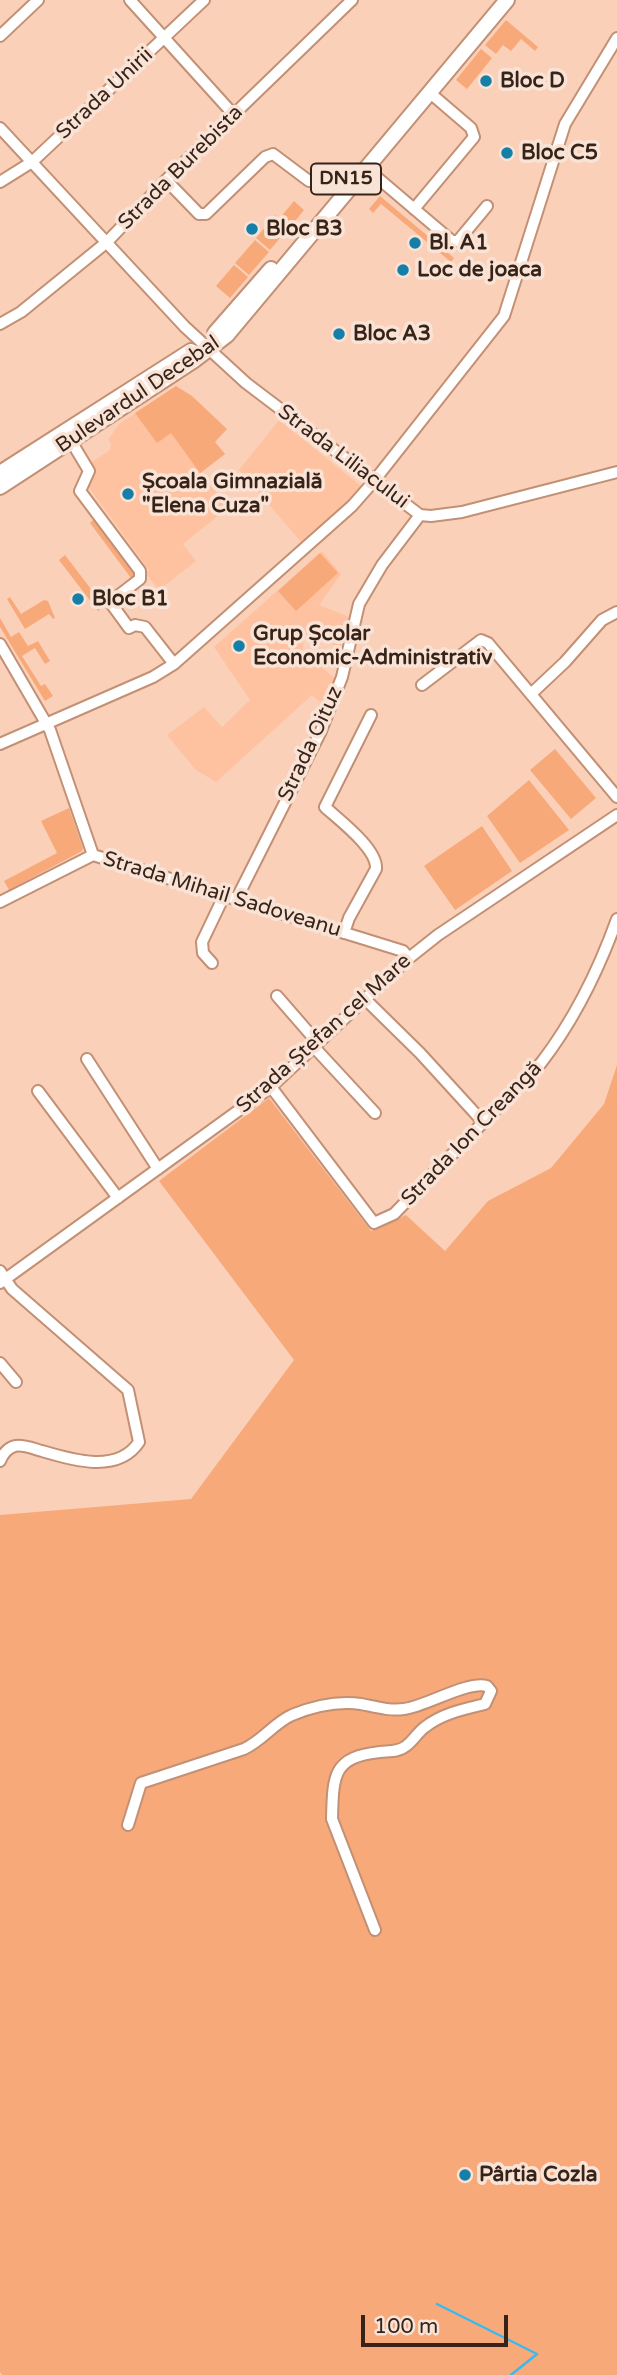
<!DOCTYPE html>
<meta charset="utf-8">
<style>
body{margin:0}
#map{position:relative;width:617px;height:2375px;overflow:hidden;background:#fbd0b8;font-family:"Varela Round",sans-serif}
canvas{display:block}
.scale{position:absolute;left:361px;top:2315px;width:147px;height:32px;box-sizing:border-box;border:4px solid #372318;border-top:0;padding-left:9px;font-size:21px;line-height:24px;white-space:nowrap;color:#372318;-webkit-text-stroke:5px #f8e3d6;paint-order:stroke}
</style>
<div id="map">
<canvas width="617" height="2375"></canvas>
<div class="scale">100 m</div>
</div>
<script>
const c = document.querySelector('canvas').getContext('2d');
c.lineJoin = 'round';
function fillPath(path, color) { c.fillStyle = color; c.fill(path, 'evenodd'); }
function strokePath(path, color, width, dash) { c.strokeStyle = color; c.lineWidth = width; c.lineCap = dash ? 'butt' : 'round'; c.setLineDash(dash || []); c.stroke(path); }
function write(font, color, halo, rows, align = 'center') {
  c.font = font + ' "Varela Round",sans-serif'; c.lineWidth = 7; c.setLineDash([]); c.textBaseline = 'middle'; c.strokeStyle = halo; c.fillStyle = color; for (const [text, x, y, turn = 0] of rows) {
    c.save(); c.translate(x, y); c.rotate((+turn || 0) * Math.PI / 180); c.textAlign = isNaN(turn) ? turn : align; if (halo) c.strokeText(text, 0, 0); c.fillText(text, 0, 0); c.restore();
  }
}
fillPath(new Path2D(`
 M176,386L227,429L215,442L225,454L201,473L228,508L183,544L196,561L159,590L146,574L149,570L87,485L89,464L110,450L111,443L108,440L119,424Z
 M279,420L361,486L362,490L302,543L239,470Z
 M322,551L341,574L319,605L349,617L341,646L304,638L302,652L336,679L324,705L312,695L216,782L196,770L167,735L204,707L222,727L250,700L214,647Z`), '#fec2a0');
fillPath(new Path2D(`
 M506,20L538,47L535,51L521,39L511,51L503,45L496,54L485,45Z
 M481,49L492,58L467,89L456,80Z
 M380,196L454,258L451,262L381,204L373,213L369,209Z
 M294,201L304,210L287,231L272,219L275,215L279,219Z
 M271,220L285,232L270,250L256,238Z
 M255,240L269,252L249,275L235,263Z
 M234,265L248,277L230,298L216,286Z
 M176,386L192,396L227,429L215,442L225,454L200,473L171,433L157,443L135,413Z
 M90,503L140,571L131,578L90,523L94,519L85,507Z
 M320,553L338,573L296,611L278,591Z
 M65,555L104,606L98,611L59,560Z
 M10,597L21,614L44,600L48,601L55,618L53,619L49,614L25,629L7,599Z
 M0,618L11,637L19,632L28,646L38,641L50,661L45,664L35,648L22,656L41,686L45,684L53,696L45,701L0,627Z
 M555,749L596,798L571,819L530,770Z
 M529,780L569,830L520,863L487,816Z
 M69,808L83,848L82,851L9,890L4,881L57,853L41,821Z
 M482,826L512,871L455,910L424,866Z
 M617,1065V2375H2L0,2372V1515L191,1499L294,1360L159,1181L269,1098L371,1231L406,1215L445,1251L488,1201L551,1168L604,1104Z`), '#f8a97a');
strokePath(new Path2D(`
 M437,2304L537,2354L511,2375`), '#3bb9ee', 2.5);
const minor = new Path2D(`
 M130,0L234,115
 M0,36L38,0
 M0,128L185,327L246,383L420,515L431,516L462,512L617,472
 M366,168L452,241H458L487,206
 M166,180L199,214H206L265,157L273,154L309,181
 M0,182L32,162L204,0
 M414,209L474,137L471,128L429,92
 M0,324L21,312L107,242L166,180L352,0
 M71,441L89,471L80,491L140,571V579L110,602L129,628L135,625L145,627L174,664
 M0,644L50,730L93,855L403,951L409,958
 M422,685L481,640L488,643L617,797
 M532,693L565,662L602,620L617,612
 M0,744L153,677L174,664L352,506L374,481L504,316L565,124L617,38
 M236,900L321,731L342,677L359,604L382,565L420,515
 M0,902L93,855
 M344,933L349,918L376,869C378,849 339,820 325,807L371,715
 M212,963L203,953L202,942L224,896
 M277,996L317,1042
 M365,999L420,1053L483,1122
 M313,1046L375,1113
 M87,1059L158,1169
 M271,1087L374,1223L394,1214L541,1063C574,1020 599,969 617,919
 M38,1091L118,1198
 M0,1271L12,1289L128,1390L139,1442C118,1474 72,1460 42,1451C34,1449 23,1444 15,1446C7,1448 3,1454 0,1461
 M0,1283L271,1087L409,958L438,935L617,815
 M0,1363L16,1382
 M128,1825L141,1783L244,1749C263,1740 274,1723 292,1715C314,1706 339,1701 361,1704C376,1707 389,1711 404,1709C427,1706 466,1681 487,1686L491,1691L485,1704C465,1709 443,1713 425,1727C418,1732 413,1741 406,1746C399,1752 389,1751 380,1752C333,1757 333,1775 332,1819L375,1930`);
const major = new Path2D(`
 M215,333L271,269
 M0,473L191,351
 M0,487L193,361L227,335L507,0`);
strokePath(minor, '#c29074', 14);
strokePath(major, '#c29074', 18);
strokePath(minor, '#fff', 10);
strokePath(major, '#fff', 14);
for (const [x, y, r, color] of [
 [486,81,7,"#157fa8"],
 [507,153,7,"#157fa8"],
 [252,229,7,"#157fa8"],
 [415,243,7,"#157fa8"],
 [403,270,7,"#157fa8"],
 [339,334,7,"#157fa8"],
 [128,494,7,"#157fa8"],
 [78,599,7,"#157fa8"],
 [239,646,7,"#157fa8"],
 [465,2175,7,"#157fa8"]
]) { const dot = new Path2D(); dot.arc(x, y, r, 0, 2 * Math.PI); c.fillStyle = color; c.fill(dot); strokePath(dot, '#f8e3d6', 2.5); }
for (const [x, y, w] of [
 [346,179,70]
]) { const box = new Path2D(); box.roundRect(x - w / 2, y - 15.5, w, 31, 5); c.fillStyle = '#f8e3d6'; c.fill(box); strokePath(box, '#372318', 2); }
write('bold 19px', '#372318', null, [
 ["DN15",346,179]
]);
write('bold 21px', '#372318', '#f8e3d6', [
 ["Bloc D",500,81],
 ["Bloc C5",521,153],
 ["Bloc B3",266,229],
 ["Bl. A1",429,243],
 ["Loc de joaca",417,270],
 ["Bloc A3",353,334],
 ["Școala Gimnazială",142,482],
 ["\"Elena Cuza\"",142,506],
 ["Bloc B1",92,599],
 ["Grup Școlar",253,634],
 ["Economic-Administrativ",253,658],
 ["Pârtia Cozla",479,2175]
], 'left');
write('21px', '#372318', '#f8e3d6', [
 ["Strada Unirii",105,94,-43],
 ["Strada Burebista",181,168,-45],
 ["Bulevardul Decebal",138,395,-34],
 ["Strada Liliacului",343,457,37],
 ["Strada Oituz",311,744,-65],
 ["Strada Mihail Sadoveanu",222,895,17],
 ["Strada Ștefan cel Mare",324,1034,-42],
 ["Strada Ion Creangă",472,1134,-46]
]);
</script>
